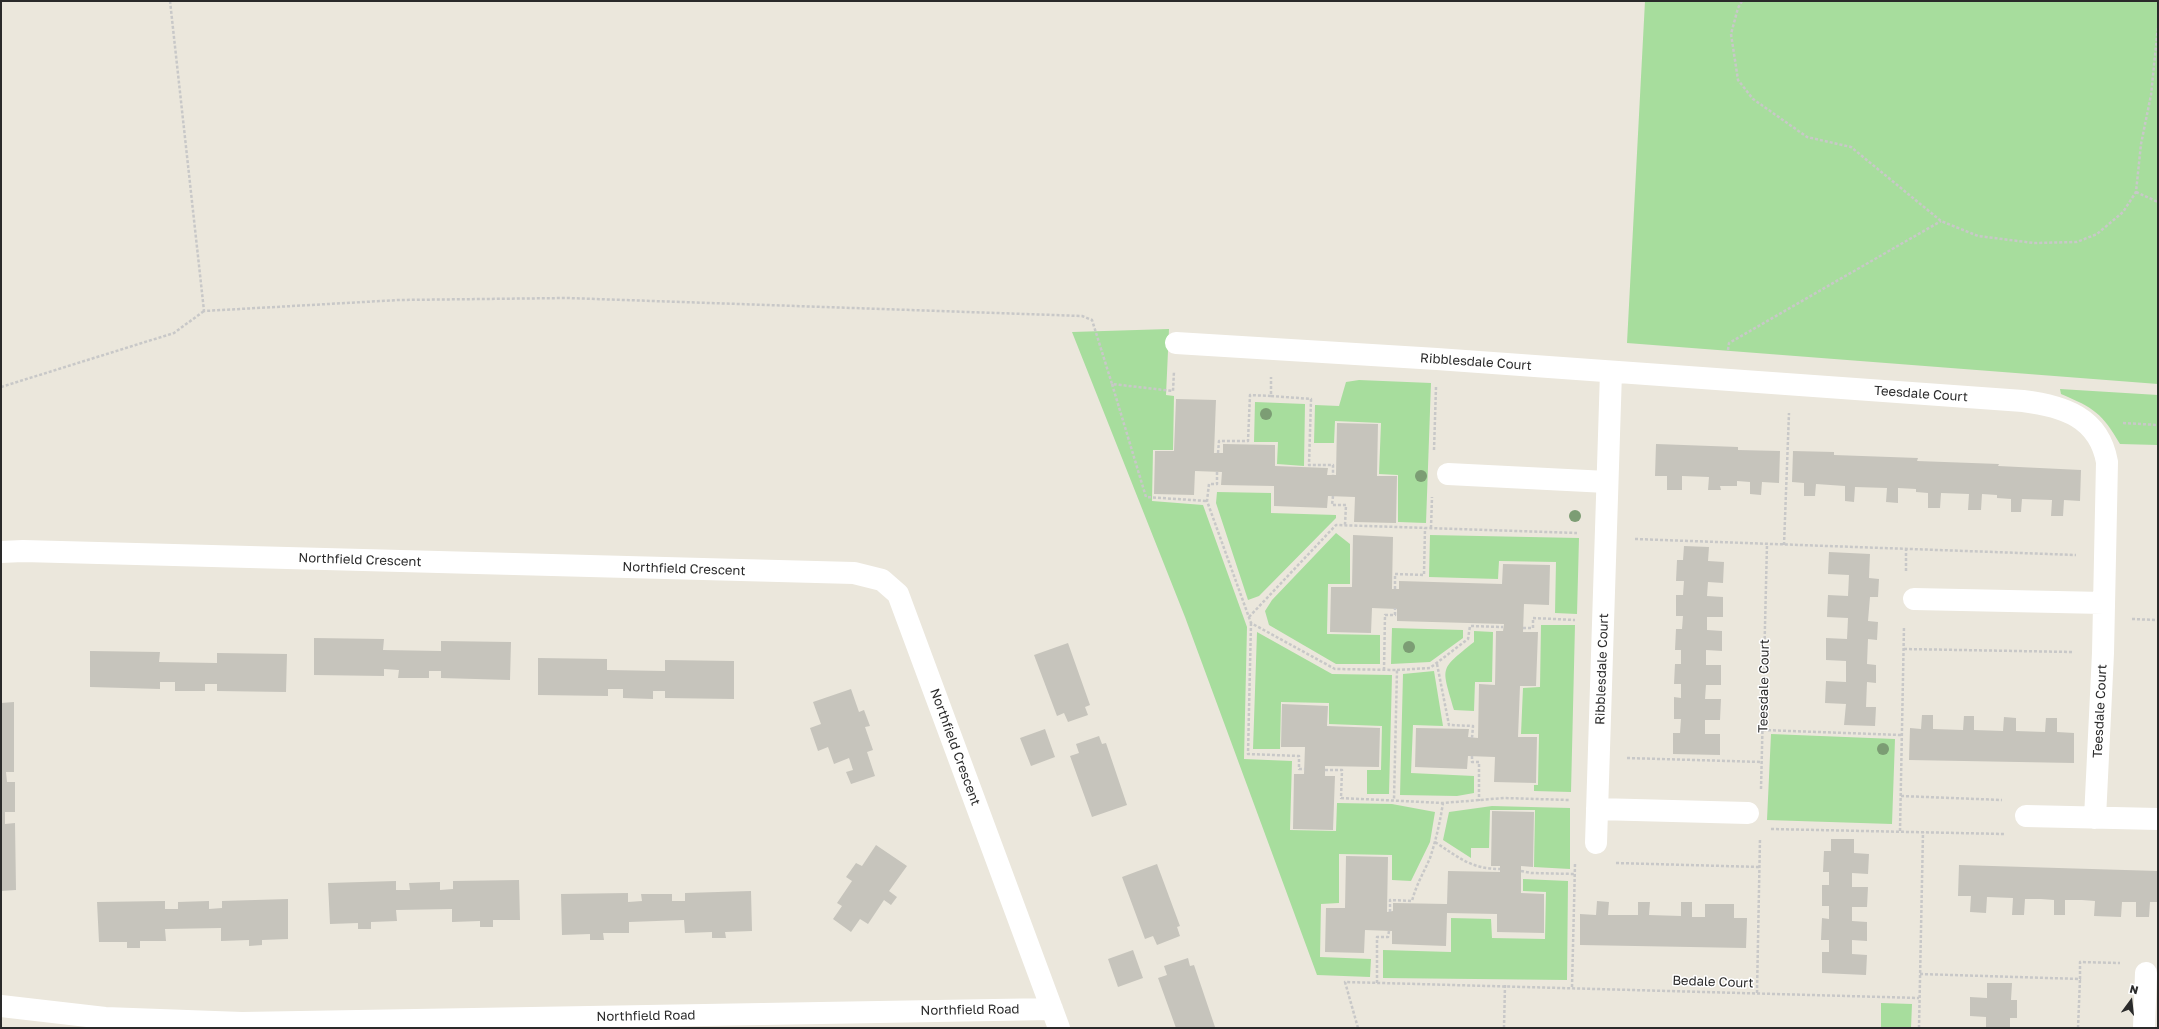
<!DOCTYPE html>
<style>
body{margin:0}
#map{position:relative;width:2159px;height:1029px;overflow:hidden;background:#ebe7dc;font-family:"Golos Text",sans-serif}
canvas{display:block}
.frame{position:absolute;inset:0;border:2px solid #2a2a2a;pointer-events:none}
.north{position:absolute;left:2111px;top:981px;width:40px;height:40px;-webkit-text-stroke:3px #fff;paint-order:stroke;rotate:15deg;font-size:11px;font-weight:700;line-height:16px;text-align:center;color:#2a2a2a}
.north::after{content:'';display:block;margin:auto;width:14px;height:18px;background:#2a2a2a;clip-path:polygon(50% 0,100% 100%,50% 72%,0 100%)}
</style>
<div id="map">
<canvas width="2159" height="1029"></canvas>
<div class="frame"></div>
<div class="north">N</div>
</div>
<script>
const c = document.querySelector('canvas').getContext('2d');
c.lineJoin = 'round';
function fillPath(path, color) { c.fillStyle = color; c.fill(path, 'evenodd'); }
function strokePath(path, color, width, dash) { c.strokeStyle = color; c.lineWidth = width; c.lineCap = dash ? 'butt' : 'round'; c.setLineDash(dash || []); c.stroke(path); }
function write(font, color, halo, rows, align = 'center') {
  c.font = font + ' "Golos Text",sans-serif'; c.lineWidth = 3; c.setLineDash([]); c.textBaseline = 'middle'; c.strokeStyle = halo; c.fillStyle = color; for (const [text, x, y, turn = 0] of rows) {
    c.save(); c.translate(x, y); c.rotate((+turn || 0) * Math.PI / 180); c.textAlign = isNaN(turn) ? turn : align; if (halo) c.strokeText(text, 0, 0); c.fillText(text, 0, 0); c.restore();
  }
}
fillPath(new Path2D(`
 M1645,1H2158V384L1627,343Z
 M1169,329L1166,395L1174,396L1173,450H1153L1152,501L1203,505L1247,627L1244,759L1292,761L1290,830L1336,831L1337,803L1392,804L1435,812L1430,842L1411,881L1392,880V855L1339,854V903L1321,904L1320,957L1371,959L1370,977L1317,975L1185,617L1072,332Z
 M1359,380L1431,383L1426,523L1398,522V475L1379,474L1381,423L1335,421L1334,443H1314L1315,405L1339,406L1346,382Z
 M2060,389L2158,395V445L2120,444C2102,413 2094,408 2061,394Z
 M1255,402L1305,404L1304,466L1277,464L1278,442H1254Z
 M1217,492L1271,493V513L1336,515V518L1259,596L1248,600L1216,503Z
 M1336,533L1350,544V584H1328L1327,634L1380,635V664H1336L1269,625L1265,611L1272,600Z
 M1430,535L1579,538L1577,614L1555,613L1556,562L1499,561L1498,579L1429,577Z
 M1541,625H1575L1571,792L1534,791V785H1538L1539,734H1521L1523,688L1540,687Z
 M1392,628L1463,630V638L1430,662L1391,664Z
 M1474,631L1493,632L1492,682H1475L1474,711L1454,710C1442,666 1438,671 1474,642Z
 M1257,632L1332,674L1392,675L1389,794H1367V770H1381L1382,726L1329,724V703L1281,702L1280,749H1253Z
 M1434,671L1443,726L1413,725L1411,773L1474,776V793L1457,796L1400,795L1403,674Z
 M1771,734L1895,739L1892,824L1767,820Z
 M1492,806L1570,808V869L1534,867L1535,810H1490L1489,848H1471V858L1443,840L1449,812Z
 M1523,879L1568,881L1567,980L1383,978V950L1451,952V918L1491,919L1492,938L1545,939L1546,892L1523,891Z
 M1881,1003L1912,1004L1911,1028H1881Z`), '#a7dd9d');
fillPath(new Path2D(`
 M1176,399L1216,400L1214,453H1223V444L1275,445V466L1328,468L1327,475H1336L1337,423L1378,424L1377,476H1397L1396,523L1354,522L1355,497L1328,496L1327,508L1274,506V486L1221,485L1222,472L1195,471L1194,495L1154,494L1155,451H1174Z
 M1656,444L1738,447V450L1780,451L1779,483L1762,482L1761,495L1750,494V482L1737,481V486H1720L1721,490H1708L1709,477L1682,476V490H1667V476H1655Z
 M1793,451L1834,452V455L1918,458L1917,461L1999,464L1998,466L2081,470L2080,501L2064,500L2063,516H2051L2052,500L2022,499L2021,512H2011V499L1997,498V495L1982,494L1981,510H1968L1969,494L1941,493L1940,508H1928V493L1916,492V489L1898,488V503L1886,502L1887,488L1855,487L1854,502L1845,501V486L1816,484L1815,496H1804V483L1792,482Z
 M1353,535L1393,537L1392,589H1399V581L1502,584L1503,564L1550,565L1549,605L1524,604L1523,632H1538L1536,686H1520L1518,737H1537L1536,783L1494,782L1495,757L1468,756L1467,769L1415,767L1416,728L1469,729L1468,737L1478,738L1479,684L1495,685L1496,631H1503L1504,624L1397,621V609L1372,608L1371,633L1330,632L1331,587H1352Z
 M1684,546L1709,547L1708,561L1724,562L1723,583L1708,582L1707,596L1723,597V617H1707V630L1722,631V651L1706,650V665H1721V685H1706L1705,699H1721L1720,720H1705V734H1720V755L1673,754V733H1680L1681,719H1674V697L1681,698V684H1674L1675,664H1681V650H1675L1676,629H1682L1683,616H1676V595H1683L1684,581H1676L1677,560H1683Z
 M1829,552L1870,554L1869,578L1879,579L1878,597H1870L1868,621L1878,622L1877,640L1868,639L1867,664L1876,665V683L1867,682L1866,707H1876L1875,726L1844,725L1846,704L1825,703L1826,681L1846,682V661L1826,660V638L1847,639L1848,618L1827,617L1828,595L1848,596L1849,575L1828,574Z
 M314,638L384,639L383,650L441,651V641L511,642L510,680L441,678V671H429V678H398L399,670L384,669V676L314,675Z
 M1068,643L1090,705L1085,707L1088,715L1068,722L1064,713L1057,716L1034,655Z
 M90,651L160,652L159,662L217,663V653L287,654L286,692L217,691V684H205V691H175V682H160V689L90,687Z
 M538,658L607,659V670L665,671V660L734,661V699L665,698V691H653V699L623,698V689H608V696L538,695Z
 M851,689L859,712L864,710L870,726L865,727L873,750L867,752L875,776L851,784L846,772L853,770L849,758L834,764L828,747L818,751L810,728L821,724L813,702Z
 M14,702V772H6L7,782H15V812H5V824L15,823L16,890L1,891V703Z
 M1282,704L1328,706L1327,726L1380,728L1379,767L1325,766V776H1335L1333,830L1293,829L1294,774H1304L1305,747H1281Z
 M1922,715H1933V729L1963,730L1964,716H1974V730L2003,731L2004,717L2016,718V731L2045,732L2046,718H2057V732L2074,733V763L1909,760L1910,728L1921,729Z
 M1045,729L1055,757L1031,766L1020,738Z
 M1099,736L1102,744L1106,743L1127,805L1092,817L1070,756L1079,753L1076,744Z
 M1492,811L1534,812L1533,867L1521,866V893L1544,894V933L1497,932V914L1447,913L1446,946L1392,944V931L1365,930L1364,953L1325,952L1326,908H1345L1346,856L1388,857L1387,912L1393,911V903L1447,904L1448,871L1500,872V866H1491Z
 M1831,839H1854V853L1869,854L1868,874L1852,873V887H1868L1867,907H1852V921L1867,922V941L1852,940V954L1867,955L1866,975L1822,973V952H1829V940H1821L1822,918L1829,919V906H1822V885H1829V872H1823L1824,851H1831Z
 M876,845L907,866L889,891L897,897L891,905L884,900L868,924L860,919L851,932L833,919L842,906L837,903L852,881L846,877L856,863L862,866Z
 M1157,864L1180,926L1177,927L1180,936L1157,945L1153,936L1145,939L1122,877Z
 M1959,865L2158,871V902H2150L2149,917H2136V902H2122L2121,917L2094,916L2095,901L2082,900H2065V915H2054V900L2041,899H2025L2024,915H2012L2013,898L1987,897L1986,913L1970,912L1971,896H1958Z
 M519,880L520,920H493V927H480V921L452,922V909L396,910L397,921L371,922V929H358V923L330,924L328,883L396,881V890H410L409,883L440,882V890L453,889V881Z
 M751,891L752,931L725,932L726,938H712V932L685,933L684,920L629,922V933H603L604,940H590V934L562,935L561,894L628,893V902L642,901L641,894H672V901H685V893Z
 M288,899V939L262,940V945L249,946V940L221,941V928L165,929L166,941H140V948H127V942H99L97,902L165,901V909H178V902L209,901V909L222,908V901Z
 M1597,901L1609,902L1608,915H1638V902H1650L1649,915L1681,916V902H1692V917H1705V904H1734V918H1747L1746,948L1580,945V914L1596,915Z
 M1133,950L1143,978L1118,987L1108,959Z
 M1188,958L1190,966L1194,965L1215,1027L1176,1028L1158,978L1167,975L1164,966Z
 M1987,983H2012L2011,1000H2017V1018H2010V1028H1986V1017L1970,1016V997L1987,998Z`), '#c6c4bc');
strokePath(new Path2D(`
 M170,1L204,311L399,300L567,298L1082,316L1092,320L1112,384L1173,391L1174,371
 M1742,1L1738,8L1731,34L1738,80L1753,99L1807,137L1851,147L1941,221L1978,236L2034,243L2077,242L2097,234L2123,212L2136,192L2141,144L2151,95L2158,26
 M2136,192L2158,202
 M1728,350L1729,343L1941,221
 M1112,384L1146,497L1207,501
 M1,387L174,333L204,311
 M1271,396L1311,399L1309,465H1333V475
 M2123,423L2158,425
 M1434,450L1436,387
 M1218,453L1219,441H1248L1250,395L1271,396V377
 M1217,472V484H1209L1207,501L1251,623L1335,669L1397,670L1394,800
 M1333,496L1332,505H1346L1345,525
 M1431,528L1432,497
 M1635,539L2076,555
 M1784,545L1789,413
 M1906,571V549
 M1395,589V574L1424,575L1425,528
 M1249,617L1336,525L1577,533
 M2132,619L2158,620
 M1251,623L1248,754L1299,756V769H1305
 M1523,628H1533V618L1575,620
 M1904,649L2073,652
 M1437,664L1449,725L1473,726L1472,738
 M1384,670L1385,615H1395V608
 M1397,670L1430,668L1468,639L1470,626L1503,627
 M1763,730L1901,735
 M1472,756V762H1479V801
 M1627,758L1762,762
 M1325,770H1342L1341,798L1443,803L1504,798L1569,800
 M1761,789L1767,544
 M1901,796L2002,800
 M1771,829L2004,834
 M1900,831L1904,626
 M1435,842C1458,857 1471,869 1500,869
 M1616,863L1760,867
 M1521,871L1531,873L1575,874
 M1390,912V900L1412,901C1416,885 1424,872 1430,858C1436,840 1440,822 1443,803
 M1920,974L2080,979V962L2120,963
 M1377,983V937H1388L1389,931
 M1572,987L1575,864
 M1757,993L1760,838
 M1358,1028L1345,982L1919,998
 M1504,1028L1505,985
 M1919,1028L1923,832
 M2078,1028L2080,979`), '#c8c8c8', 2.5, [3, 2]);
strokePath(new Path2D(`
 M1176,343L1437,359L2023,401C2063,406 2099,417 2107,462L2103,653L2095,818
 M1448,474L1607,482
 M1,552L23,551L854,573L882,580L898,594L1059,1028
 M1914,599L2104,603
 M1597,809L1748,813
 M2026,816L2158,819
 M1596,843L1611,372
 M1,1006L105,1018L242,1023L1052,1009
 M2144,1028L2146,973`), '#fff', 22);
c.fillStyle = '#7c9d74';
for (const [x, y] of [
 [1266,414],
 [1421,476],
 [1575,516],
 [1409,647],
 [1883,749]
]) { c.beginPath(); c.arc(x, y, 6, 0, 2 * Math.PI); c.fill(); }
write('13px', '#2a2a2a', '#fff', [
 ["Ribblesdale Court",1476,362,4],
 ["Teesdale Court",1921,394,4],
 ["Northfield Crescent",360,560,2],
 ["Northfield Crescent",684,569,2],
 ["Ribblesdale Court",1602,669,-88],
 ["Teesdale Court",1764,686,-89],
 ["Teesdale Court",2100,711,-87],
 ["Northfield Crescent",955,747,70],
 ["Bedale Court",1713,982,2],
 ["Northfield Road",970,1010,-1],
 ["Northfield Road",646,1016,-1]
]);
</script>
